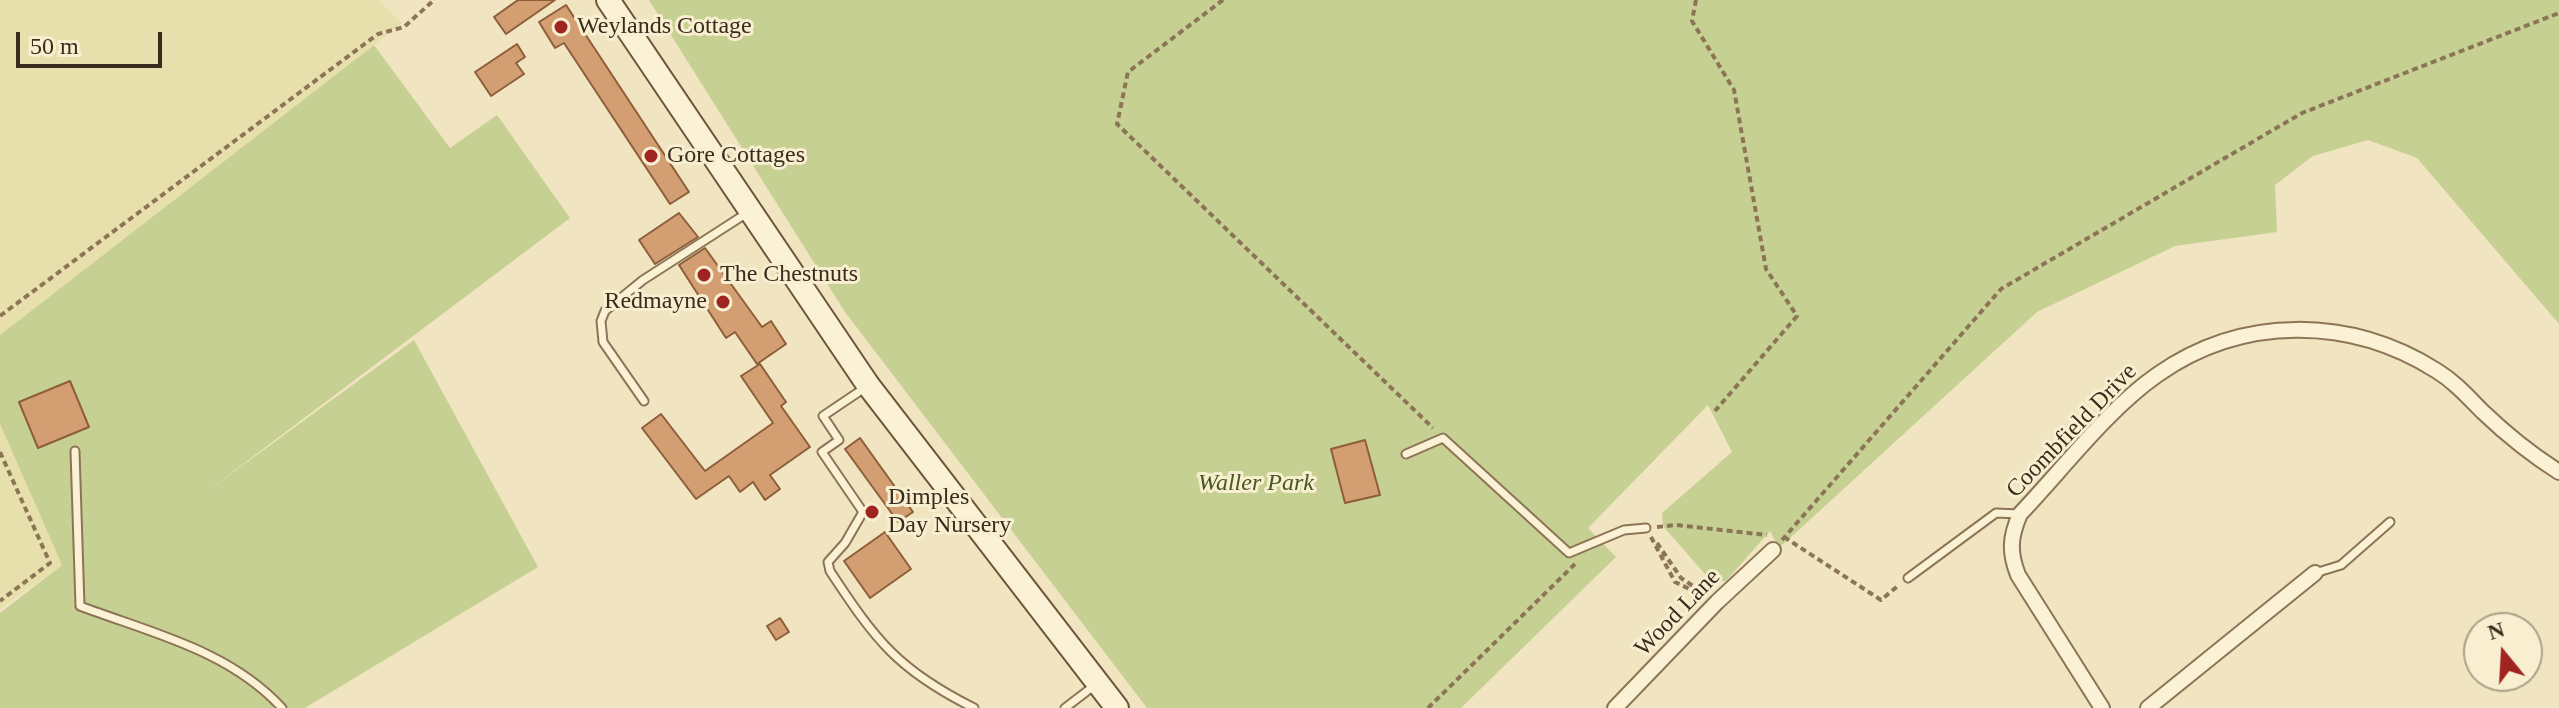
<!DOCTYPE html>
<style>
body{margin:0}
#map{position:relative;width:2559px;height:708px;overflow:hidden;background:#f1e4c0;font-family:Georgia,serif}
canvas{display:block}
.north{position:absolute;left:2463px;top:612px;width:80px;height:80px;box-sizing:border-box;background:#f8eed0;border:2px solid #aca088;border-radius:50%;rotate:342deg;font-size:22px;font-weight:700;line-height:32px;text-align:center;color:#3a2c1c}
.north::after{content:'';display:block;margin:auto;width:28px;height:36px;background:#a02521;clip-path:polygon(50% 0,100% 100%,50% 72%,0 100%)}
.scale{position:absolute;left:16px;top:32px;width:146px;height:36px;box-sizing:border-box;border:4px solid #3a2c1c;border-top:0;padding-left:10px;font-size:24px;line-height:28px;white-space:nowrap;color:#3a2c1c;-webkit-text-stroke:6px #f8eed0;paint-order:stroke}
</style>
<div id="map">
<canvas width="2559" height="708"></canvas>
<div class="north">N</div>
<div class="scale">50 m</div>
</div>
<script>
const c = document.querySelector('canvas').getContext('2d');
c.lineJoin = 'round';
function fillPath(path, color) { c.fillStyle = color; c.fill(path, 'evenodd'); }
function strokePath(path, color, width, dash) { c.strokeStyle = color; c.lineWidth = width; c.lineCap = dash ? 'butt' : 'round'; c.setLineDash(dash || []); c.stroke(path); }
function write(font, color, halo, rows, align = 'center') {
  c.font = font + ' Georgia,serif'; c.lineWidth = 6; c.setLineDash([]); c.textBaseline = 'middle'; c.strokeStyle = halo; c.fillStyle = color; for (const [text, x, y, turn = 0] of rows) {
    c.save(); c.translate(x, y); c.rotate((+turn || 0) * Math.PI / 180); c.textAlign = isNaN(turn) ? turn : align; if (halo) c.strokeText(text, 0, 0); c.fillText(text, 0, 0); c.restore();
  }
}
fillPath(new Path2D(`
 M0,0H378L402,23L0,335Z
 M0,424L62,565L0,609Z`), '#e8e0ac');
fillPath(new Path2D(`
 M649,0H2559V324L2417,158L2368,140L2313,156L2275,185L2277,232L2175,246L2037,312L1779,548L1770,531L1726,581H1711L1663,526L1662,513L1732,452L1708,405L1588,528L1616,557L1461,708H1147L845,312Z
 M374,45L450,148L497,115L570,218L206,492L414,340L538,567L305,708H0V613L62,565L0,424V335ZM70,382L89,427L38,448L19,403Z`), '#c7d093');
const building = new Path2D(`
 M518,0H555L506,34L494,17Z
 M566,5L689,192L670,204L564,43L555,48L539,22Z
 M517,44L525,57L516,63L524,74L491,96L475,72Z
 M679,213L698,237L655,264L639,240Z
 M705,248L762,327L771,321L786,344L757,364L735,332L726,338L679,265Z
 M760,364L786,402L781,406L810,447L770,475L780,489L765,500L753,482L740,492L729,476L696,499L642,428L661,414L705,471L773,423L741,376Z
 M70,381L89,427L38,448L19,402Z
 M860,438L913,512L898,522L845,449Z
 M1365,440L1380,495L1345,503L1331,449Z
 M885,532L911,569L870,598L844,561Z
 M780,618L789,632L776,640L767,626Z`);
fillPath(building, '#d39e72');
strokePath(building, '#8d5e3a', 2);
const lane = new Path2D(`
 M866,387L823,416L839,440L822,452L863,512L845,543L828,562L830,571C876,641 898,670 974,708
 M644,401L603,342L601,321L605,311L643,280L747,213
 M75,451L80,606C151,633 229,650 282,708
 M1406,454L1443,438L1569,553L1624,530L1646,528
 M2315,573L2341,565L2390,522
 M1908,578L1996,513L2020,514
 M1065,708L1095,685`);
const street = new Path2D(`
 M1615,708L1717,602L1773,550
 M2102,708L2018,575C2009,552 2010,537 2020,514C2062,470 2107,410 2157,375C2242,315 2350,316 2437,371C2455,382 2468,397 2483,412C2506,434 2532,455 2559,472
 M2148,708L2315,573`);
const secondary = new Path2D(`
 M608,0L868,385L1117,708`);
strokePath(lane, '#8c7556', 11);
strokePath(street, '#8c7556', 18);
strokePath(secondary, '#6e5539', 26);
strokePath(new Path2D(`
 M1223,0L1128,72L1117,124L1433,428
 M1696,0L1692,21L1734,90L1766,269L1797,316L1715,411
 M0,316L378,34L404,27L434,0
 M0,452L50,563L0,601
 M1657,527L1676,525L1767,535
 M1651,537L1675,582L1704,596
 M1784,537L1881,600L1899,585
 M1782,540L2001,289L2302,113L2559,13
 M1657,543L1681,578L1705,594
 M1428,708L1575,564`), '#8c7556', 4, [6, 4]);
strokePath(lane, '#fbf1d4', 7);
strokePath(street, '#fbf1d4', 14);
strokePath(secondary, '#fbf1d4', 22);
for (const [x, y, r, color] of [
 [561,27,8,"#a02521"],
 [651,156,8,"#a02521"],
 [704,275,8,"#a02521"],
 [723,302,8,"#a02521"],
 [872,512,8,"#a02521"]
]) { const dot = new Path2D(); dot.arc(x, y, r, 0, 2 * Math.PI); c.fillStyle = color; c.fill(dot); strokePath(dot, '#f8eed0', 3); }
write('24px', '#3a2c1c', '#f8eed0', [
 ["Weylands Cottage",577,27],
 ["Gore Cottages",667,156],
 ["The Chestnuts",720,275],
 ["Redmayne",707,302,"right"],
 ["Dimples",888,498],
 ["Day Nursery",888,526]
], 'left');
write('24px', '#3a2c1c', '#f8eed0', [
 ["Coombfield Drive",2072,431,-46],
 ["Wood Lane",1678,613,-46]
]);
write('italic 24px', '#485821', '#f8eed0', [
 ["Waller Park",1256,484]
]);
</script>
